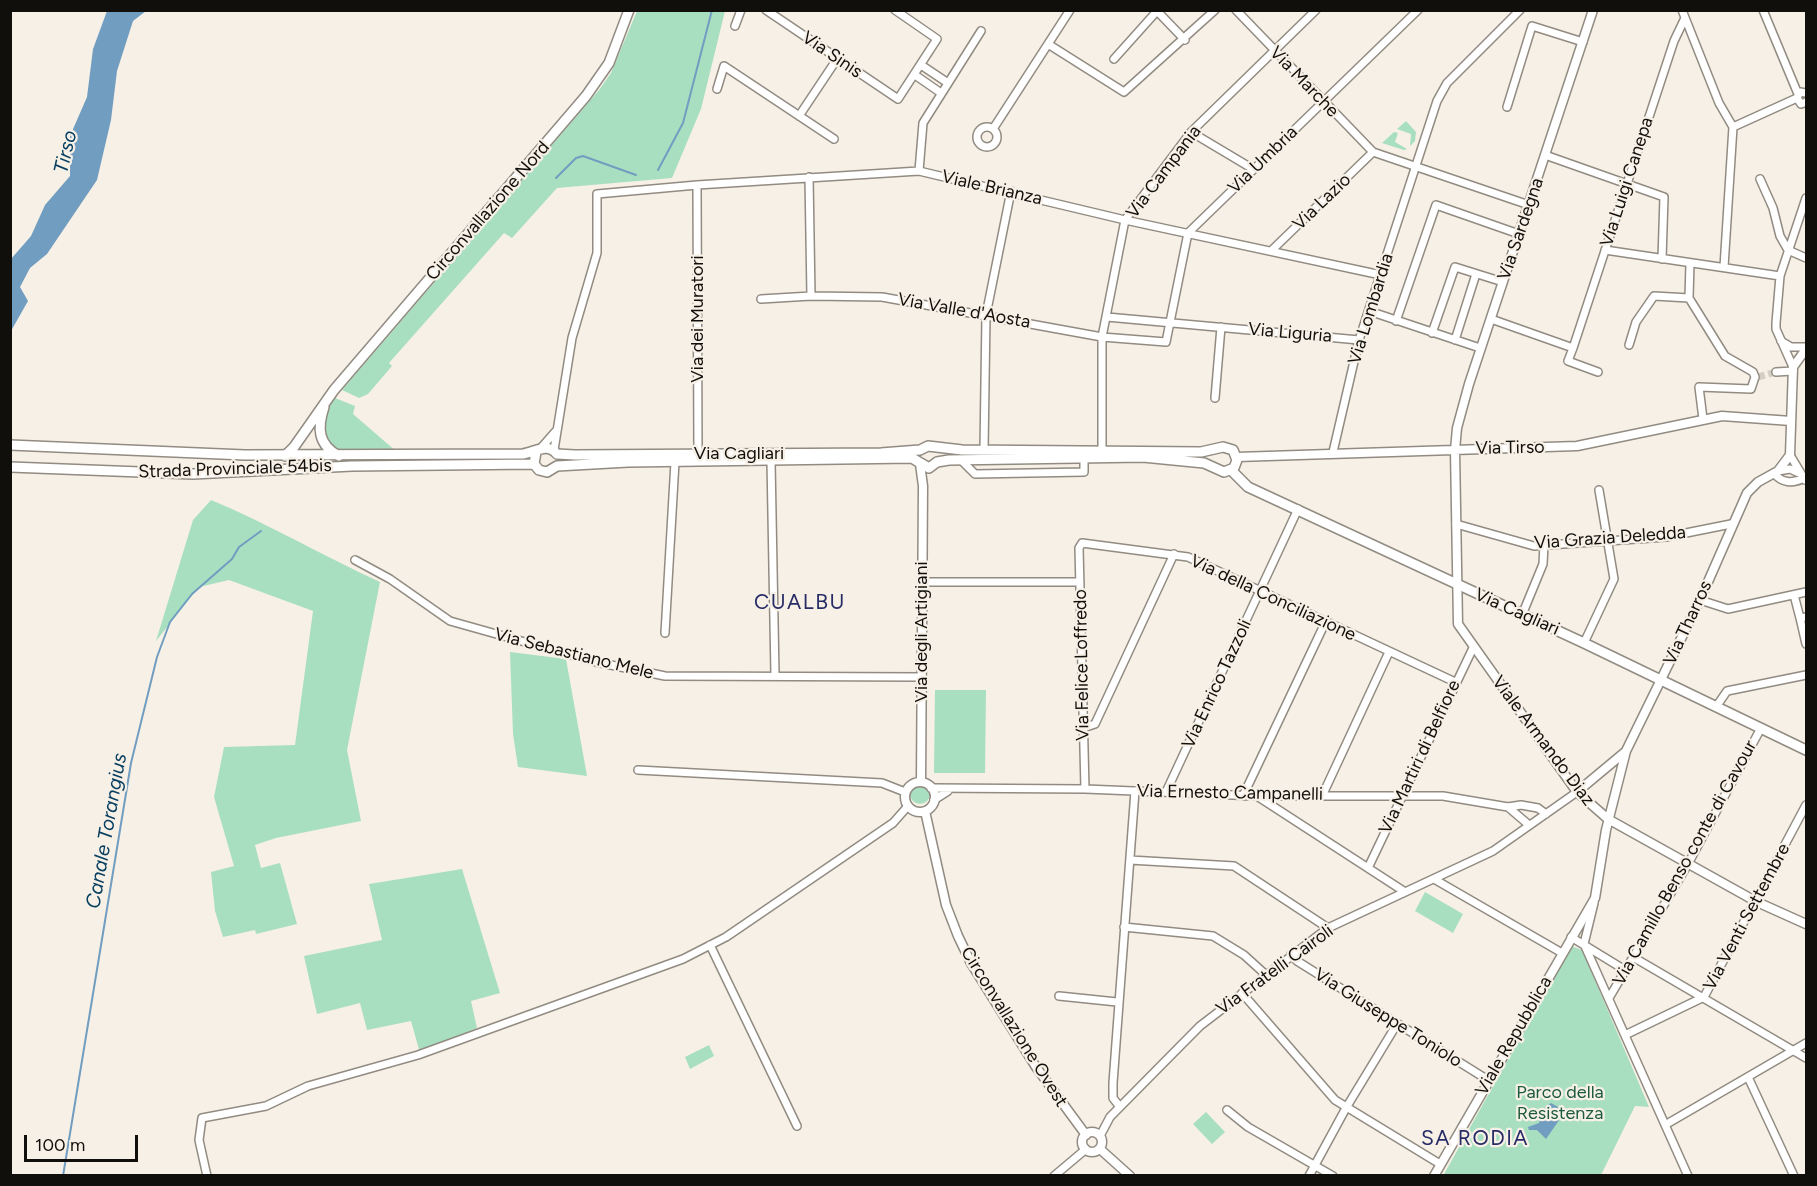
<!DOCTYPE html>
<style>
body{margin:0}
#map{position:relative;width:1817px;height:1186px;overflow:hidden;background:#f7f0e6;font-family:Figtree,sans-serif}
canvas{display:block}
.frame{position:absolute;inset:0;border:12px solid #110f0b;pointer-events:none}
.scale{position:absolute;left:24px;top:1135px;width:114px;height:27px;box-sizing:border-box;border:3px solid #110f0b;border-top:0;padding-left:8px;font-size:18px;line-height:21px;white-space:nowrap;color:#110f0b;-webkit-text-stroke:4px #f7f0e6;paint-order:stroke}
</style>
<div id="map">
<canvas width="1817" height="1186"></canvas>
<div class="frame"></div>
<div class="scale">100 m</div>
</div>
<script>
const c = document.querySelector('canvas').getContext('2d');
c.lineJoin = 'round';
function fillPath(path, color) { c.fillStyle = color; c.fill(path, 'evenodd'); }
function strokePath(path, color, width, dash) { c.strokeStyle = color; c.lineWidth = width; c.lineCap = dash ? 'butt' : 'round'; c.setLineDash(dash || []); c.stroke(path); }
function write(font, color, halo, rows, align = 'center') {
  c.font = font + ' Figtree,sans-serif'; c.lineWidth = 4.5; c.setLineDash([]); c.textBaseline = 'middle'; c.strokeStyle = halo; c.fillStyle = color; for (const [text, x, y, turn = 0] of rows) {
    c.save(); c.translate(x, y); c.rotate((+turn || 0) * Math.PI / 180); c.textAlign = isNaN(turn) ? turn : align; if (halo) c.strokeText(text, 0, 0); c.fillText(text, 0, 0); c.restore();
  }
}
fillPath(new Path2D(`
 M637,11H725L701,109L672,178L557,188L512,238L504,233L389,363L392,366L368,394L359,398L342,390L599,90L611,73Z
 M1406,121L1416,132L1415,141L1410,146L1411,134L1397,129Z
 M1394,132L1398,133L1395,142L1407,149L1404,150L1382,143Z
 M335,398L355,406L353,414L397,452C372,453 318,463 324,423C326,412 327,405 335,398Z
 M211,500C269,524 323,556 380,582L347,750L361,821L276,838L255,845L261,868L280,863L297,924L256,934L255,930L223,937L215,911L211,872L234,866L214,797L224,747L295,745L313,611L229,580L199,587L156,641L193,520Z
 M510,652L566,659L587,776L518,767L513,734Z
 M935,690H986L985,773H934Z
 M910 794a10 10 0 1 1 20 0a10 10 0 1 1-20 0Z
 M462,869L500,993L471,1001L477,1028L420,1053L411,1021L367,1030L360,1003L317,1014L304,956L382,940L369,884Z
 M1425,892L1463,914L1453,933L1415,911Z
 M1571,946L1582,950L1649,1107L1635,1106L1601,1175L1443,1176Z
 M709,1045L714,1056L690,1069L685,1057Z
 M1206,1112L1225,1132L1212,1144L1193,1124Z`), '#a9dfc1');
fillPath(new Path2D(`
 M107,11H146L133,21L117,71L111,120L97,180L47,254L30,268L20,287L28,301L11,331V259L31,236L45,205L70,176V136L87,97L93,49Z
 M1551,1103L1558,1107L1562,1116L1546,1139L1537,1130H1529L1528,1127L1539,1123L1545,1107Z`), '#719dc0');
strokePath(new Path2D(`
 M658,170L683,123L712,10
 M556,178L576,158L583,156L636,175
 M63,1176L131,763L157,657L170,622L192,594L232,559L239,547L261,531`), '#719dc0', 2);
strokePath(new Path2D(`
 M1758,377L1776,372`), '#d4cec5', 7, [7, 3.5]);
const minor = new Path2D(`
 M766,10L898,99L937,39L895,10
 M1236,10L1373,152L1529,205
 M1682,10L1719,103L1733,127
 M1763,10L1798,94
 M735,26L741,10
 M1048,44L1124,92L1215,10
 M1114,59L1157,11L1185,40
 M921,65L948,83
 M915,75L941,93
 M717,89L724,66L834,139
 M1806,93L1800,92L1797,98L1801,104L1806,102
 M1507,107L1532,26L1583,42
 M799,116L837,59
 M977 137a10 10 0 1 1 20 0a10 10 0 1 1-20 0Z
 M1733,127L1797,98
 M993,129L1070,10
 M1191,132L1253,169
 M1545,155L1664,197L1662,259
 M919,171L923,123L981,31
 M809,177L811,296
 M1760,179L1773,208L1780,236L1788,250L1806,258
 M697,185L698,454
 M1605,250L1780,276
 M1271,251L1373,152
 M1690,263L1689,298L1725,356L1753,372L1755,377
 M1724,267L1733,127
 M761,299L811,296L882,297L1102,337L1166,342L1188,233L1418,10
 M1369,311L1480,348
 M1107,317L1359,340
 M1491,319L1573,348L1674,41L1685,18
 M1396,321L1436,205L1519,234
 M1432,333L1455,267L1503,282
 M1455,340L1476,274
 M1781,341L1791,347H1806
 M1629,345L1636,322L1654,296L1689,298
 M1573,348L1568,361L1598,372
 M1793,367L1776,329V323L1780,276L1806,198
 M1776,372L1793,371
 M1215,398L1221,327
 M1703,419L1699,387L1751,389L1755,377
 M541,448L555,432
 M554,450L572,338L597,253V194L697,185L919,171L1125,220L1381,275
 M984,450L986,315L1011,191
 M1102,451V337L1125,220L1191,132L1316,10
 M1333,452L1359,340L1437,101L1447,83L1520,10
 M1790,455L1805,480
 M961,460L975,474L1084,472V457
 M771,461L775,675
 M1778,471L1790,469L1799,473
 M1774,473C1781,483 1793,484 1804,478
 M1456,524L1534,546L1666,537L1731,524
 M355,560L390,579L450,621L596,662L665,676L922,677
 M922,582H1079
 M1794,595L1800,618
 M1700,600L1728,609L1806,592
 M1522,615L1543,564L1544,545
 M1806,617L1800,618L1806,644
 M665,633L675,462
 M1584,643L1614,579L1599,490
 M1716,707L1727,691L1806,675
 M1083,728L1095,724L1174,554
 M638,770L882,783L905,792
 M931,788L1085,789L1257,796H1443L1508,807L1521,805L1538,808L1546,814
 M1085,789L1079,548L1082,543L1188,557L1455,682
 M1166,792L1298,509
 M1323,794L1389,652
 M1243,796L1325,623
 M1257,796L1405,892
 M934,800L948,791
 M1508,807L1529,825
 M1130,860L1234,866L1328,928
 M1368,868L1473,648
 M1434,879L1562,953
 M1124,927L1213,936L1244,955L1265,974
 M1571,937L1625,970
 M1584,944L1688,1176
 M1584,944L1594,903
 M710,945L797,1126
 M1291,954L1297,961L1488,1080
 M1633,957L1806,1058
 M1242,993L1335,1100L1440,1164
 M1059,996L1117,1002
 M1609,998L1688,864L1761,728
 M1625,1035L1704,997L1806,805
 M1748,1077L1794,1176
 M1120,1107L1113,1098V1083L1135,791
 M1227,1110L1248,1127L1333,1176
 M1665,1125L1806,1043
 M1100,1136L1110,1117L1200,1026L1328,928L1493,851L1577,792
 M207,1176L199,1140L202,1118L266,1106L308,1086L418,1055L683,959L726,937L893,823L908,806
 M1054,1176L1086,1149
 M1309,1176L1346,1108L1397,1024`);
const tertiary = new Path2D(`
 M1593,10L1469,384L1457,428L1455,450L1458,624L1577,792L1608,819L1757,902L1806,924
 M1237,457L1577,446L1722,416L1791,421
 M920,464L923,486L921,782
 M905 797a15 15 0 1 1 30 0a15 15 0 1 1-30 0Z
 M1577,792L1625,752
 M925,811L946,905L958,936L971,963L1036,1067L1086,1135
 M1082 1142a10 10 0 1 1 20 0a10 10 0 1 1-20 0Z
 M1100,1149L1130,1176
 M1434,1176L1595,898L1606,830L1626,751L1700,600L1747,493L1758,482L1778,471L1790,455L1793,367L1806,349`);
const secondary = new Path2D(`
 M324,407C317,428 318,445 339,456
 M10,445L245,455L523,454C536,452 547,442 557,454L575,455L881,453L920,450L928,446L962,450L1201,452L1223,447L1233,450L1237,460L1234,468L1224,472L1204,463L1143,457L949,460L937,462L929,468L912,458L628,462L557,466L547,472L539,470L534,464L536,452
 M285,456L294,447L334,390L586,96L609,63L629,10
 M10,467L193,474L352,466L534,464
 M1231,470L1248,487L1584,643L1806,750`);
strokePath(minor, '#918b82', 10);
strokePath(tertiary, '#918b82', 11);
strokePath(secondary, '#918b82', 12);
strokePath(minor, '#fff', 7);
strokePath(tertiary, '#fff', 8);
strokePath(secondary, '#fff', 9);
write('18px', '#110f0b', '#f7f0e6', [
 ["Via Sinis",832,55,34],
 ["Via Marche",1304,82,46],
 ["Via Umbria",1263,160,-44],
 ["Via Campania",1164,172,-53],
 ["Via Luigi Canepa",1627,182,-72],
 ["Viale Brianza",992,188,13],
 ["Via Lazio",1322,202,-44],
 ["Circonvallazione Nord",488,211,-49],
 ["Via Sardegna",1521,229,-71],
 ["Via Lombardia",1371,309,-73],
 ["Via Valle d'Aosta",964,311,10],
 ["Via dei Muratori",698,319,-90],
 ["Via Liguria",1290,333,5],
 ["Via Tirso",1510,448,-1],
 ["Via Cagliari",739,454],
 ["Strada Provinciale 54bis",235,469,-2],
 ["Via Grazia Deledda",1610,538,-4],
 ["Via della Conciliazione",1273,598,25],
 ["Via Cagliari",1517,612,24],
 ["Via Tharros",1688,623,-65],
 ["Via degli Artigiani",922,632,-90],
 ["Via Sebastiano Mele",574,654,14],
 ["Via Felice Loffredo",1082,665,-91],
 ["Via Enrico Tazzoli",1217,684,-65],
 ["Viale Armando Diaz",1543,741,53],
 ["Via Martiri di Belfiore",1420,757,-65],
 ["Via Ernesto Campanelli",1230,793,1],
 ["Via Camillo Benso conte di Cavour",1685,863,-61],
 ["Via Venti Settembre",1747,917,-62],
 ["Via Fratelli Cairoli",1275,970,-36],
 ["Via Giuseppe Toniolo",1388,1018,32],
 ["Circonvallazione Ovest",1014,1027,58],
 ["Viale Repubblica",1514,1036,-60]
]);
write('18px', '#1c5b3f', '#f7f0e6', [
 ["Parco della",1560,1093],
 ["Resistenza",1560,1114]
]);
write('italic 20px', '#073f61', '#f7f0e6', [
 ["Tirso",66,152,-77],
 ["Canale Torangius",107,831,-80]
]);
c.letterSpacing = '1.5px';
write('21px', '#272c66', '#f7f0e6', [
 ["CUALBU",800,603],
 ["SA RODIA",1475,1139]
]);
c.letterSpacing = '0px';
</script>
